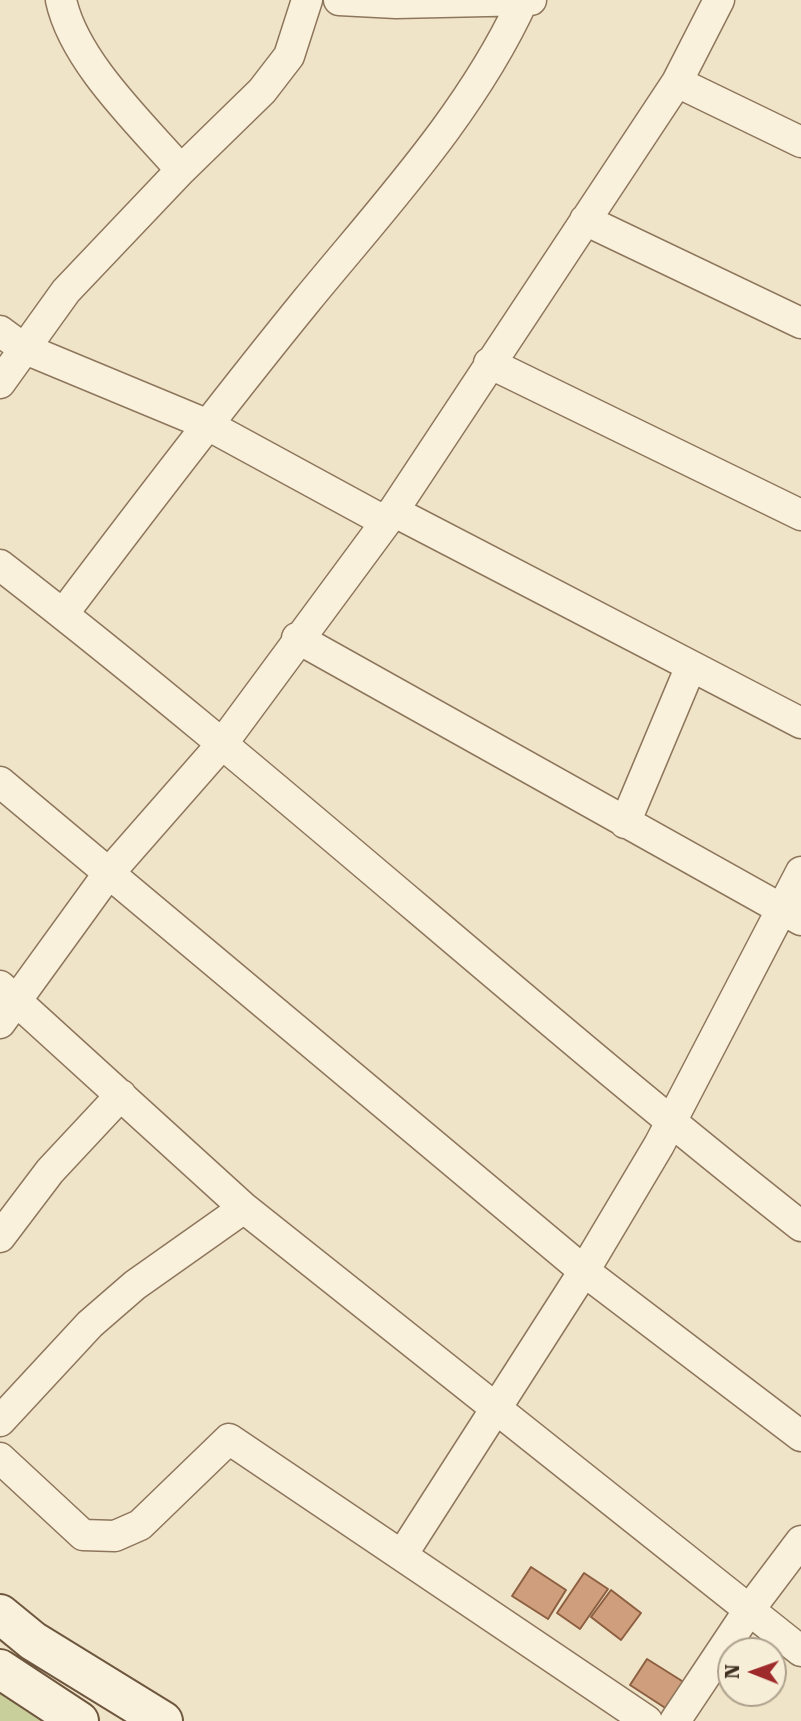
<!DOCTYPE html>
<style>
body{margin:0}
#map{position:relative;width:801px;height:1721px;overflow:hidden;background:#f0e4c8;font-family:"Roboto Serif",serif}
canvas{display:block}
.north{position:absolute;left:717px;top:1637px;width:70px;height:70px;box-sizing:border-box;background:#f7eed8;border:2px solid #ada18e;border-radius:50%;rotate:271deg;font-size:19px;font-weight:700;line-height:28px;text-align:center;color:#3d2e20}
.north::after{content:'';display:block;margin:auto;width:24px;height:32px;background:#9e2a2b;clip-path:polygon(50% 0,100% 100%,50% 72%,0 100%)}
</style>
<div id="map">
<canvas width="801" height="1721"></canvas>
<div class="north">N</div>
</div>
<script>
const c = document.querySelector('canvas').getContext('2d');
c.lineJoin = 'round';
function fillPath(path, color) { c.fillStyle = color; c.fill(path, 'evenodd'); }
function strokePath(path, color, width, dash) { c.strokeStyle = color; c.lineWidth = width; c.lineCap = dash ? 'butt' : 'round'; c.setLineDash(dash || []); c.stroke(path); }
fillPath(new Path2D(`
 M0,1673L59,1721H0Z`), '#c9cf9b');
const building = new Path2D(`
 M531,1567L566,1590L548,1619L512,1596Z
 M584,1573L608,1589L580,1629L557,1613Z
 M611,1590L641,1613L621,1640L591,1617Z
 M647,1659L690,1686L673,1713L630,1685Z`);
fillPath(building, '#cf9f7d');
strokePath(building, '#8d5f41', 2);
const minor = new Path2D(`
 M61,0C74,61 140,123 181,170
 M339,0L396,3L531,0
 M677,82L801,142
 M585,220L801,323
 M0,331L23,348L206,424L386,522
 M489,363L801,515
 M0,383L66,291L181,170L262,91L289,56L307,0
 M393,511L801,723
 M0,565C274,777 529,1012 801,1226
 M63,614C143,508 223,403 307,300C384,206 472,112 523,0
 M297,638L801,920
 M0,782L584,1271L801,1436
 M625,823L691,666
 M0,986L244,1208L801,1651
 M0,1023L108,874L222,744L386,522L677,82L719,0
 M0,1237L50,1171L121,1095
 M0,1421L90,1324L135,1285L244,1208
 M0,1458L83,1535L115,1536L140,1525L229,1439L647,1721
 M402,1555L584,1271L659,1145L801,872
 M675,1721L749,1610L801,1541`);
const secondary = new Path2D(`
 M0,1614L33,1641L163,1721
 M0,1669L79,1721`);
strokePath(minor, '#8d765c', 33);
strokePath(secondary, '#6f573f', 42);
strokePath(minor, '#faf1dc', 30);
strokePath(secondary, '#faf1dc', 38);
</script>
